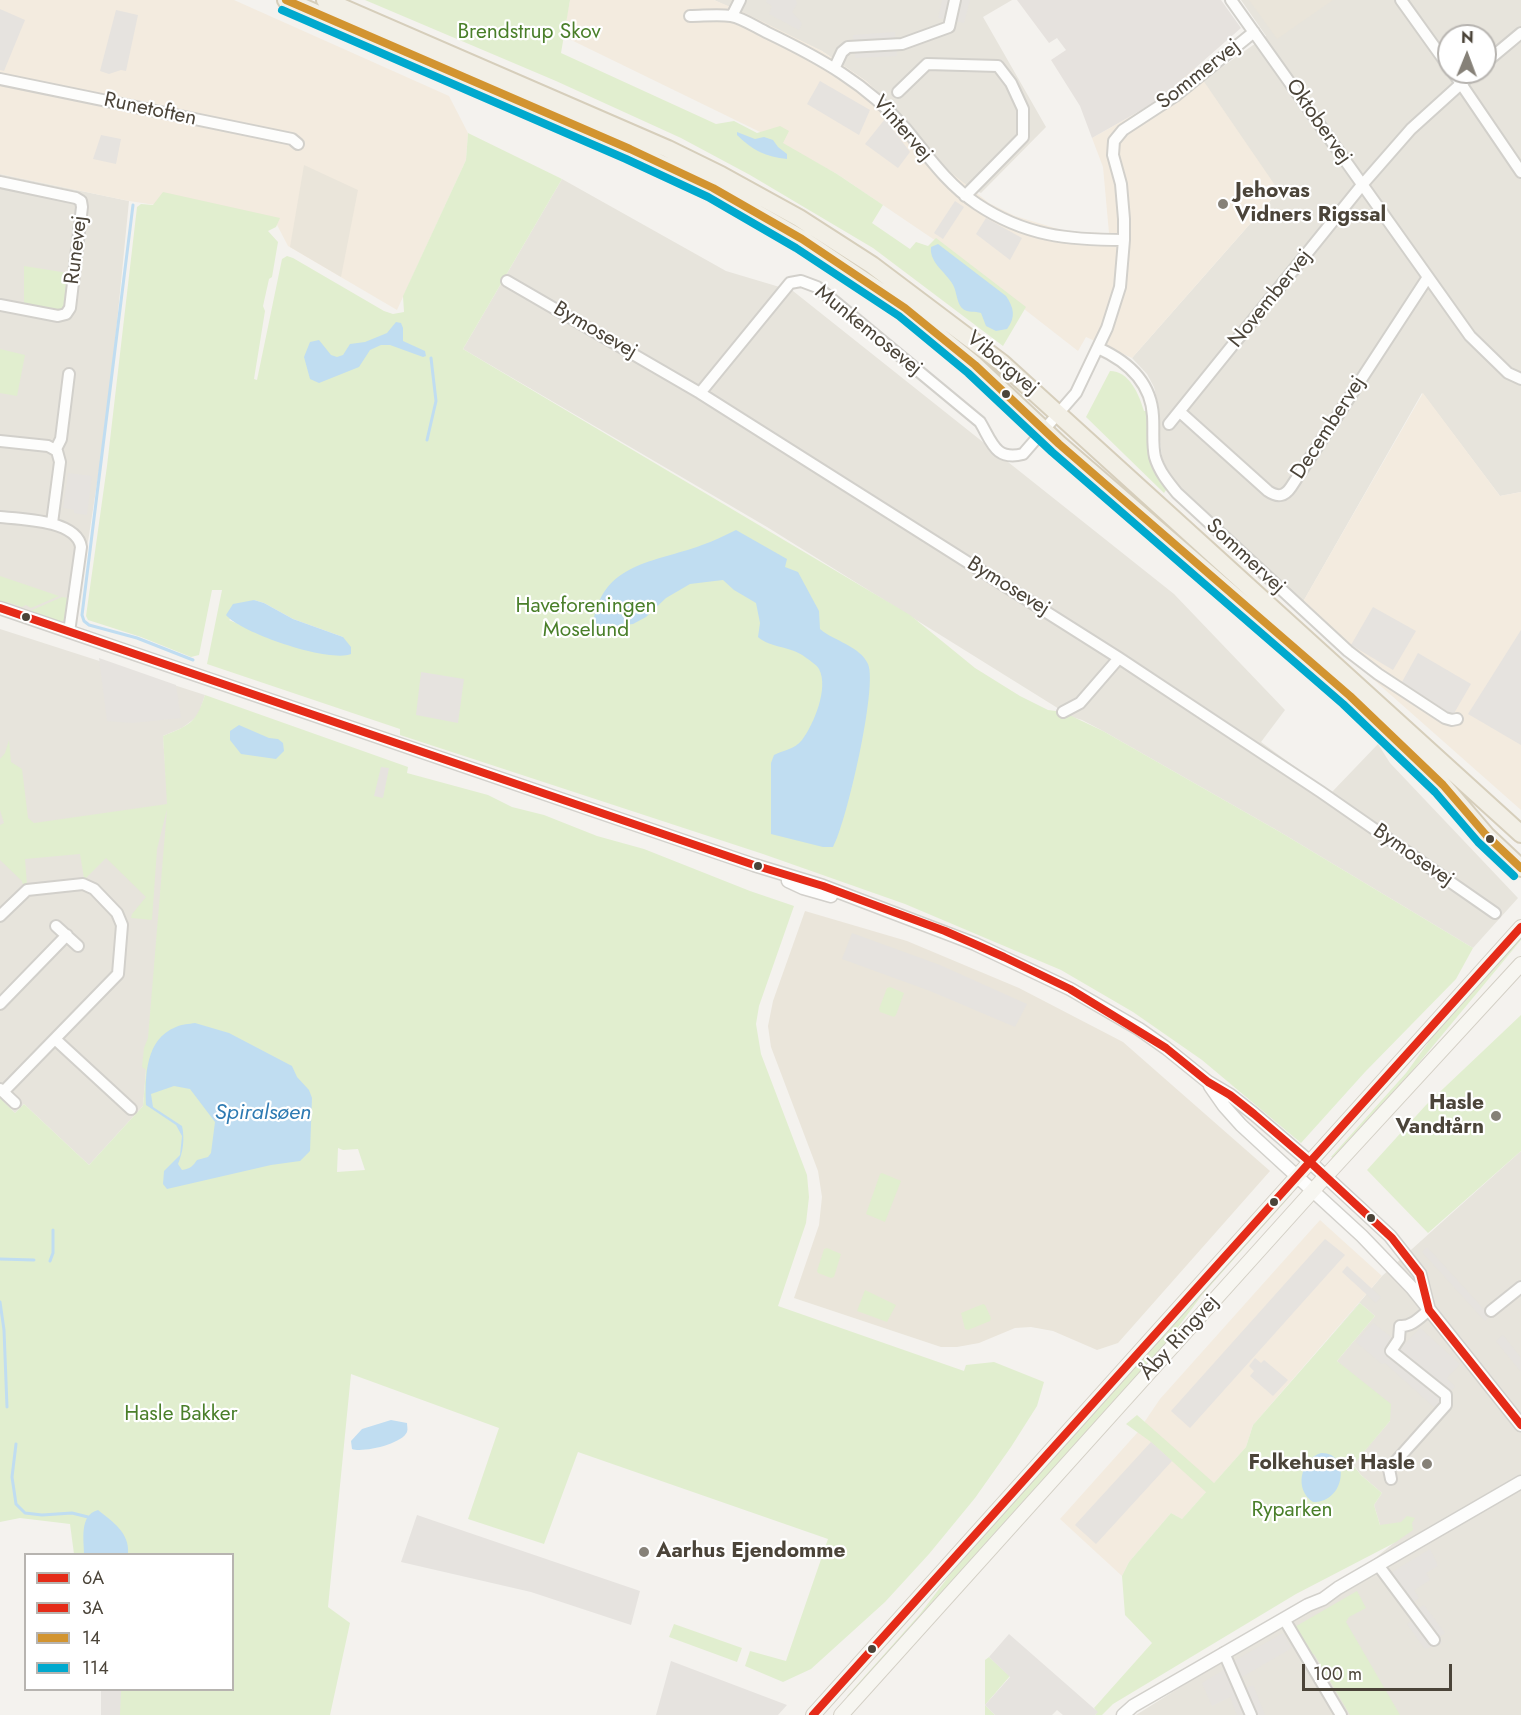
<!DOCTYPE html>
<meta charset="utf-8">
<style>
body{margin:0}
#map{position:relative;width:1521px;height:1715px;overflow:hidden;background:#f4f2ee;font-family:Jost,sans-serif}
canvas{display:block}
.legend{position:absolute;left:24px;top:1553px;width:210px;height:138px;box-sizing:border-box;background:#fff;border:2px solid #b7b4b0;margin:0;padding:8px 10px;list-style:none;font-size:18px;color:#4b4439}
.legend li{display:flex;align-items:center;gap:12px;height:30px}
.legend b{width:30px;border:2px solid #b7b4b0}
.north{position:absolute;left:1437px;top:24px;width:60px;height:60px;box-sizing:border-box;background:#fff;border:2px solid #b7b4b0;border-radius:50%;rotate:1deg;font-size:16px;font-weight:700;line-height:24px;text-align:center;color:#4b4439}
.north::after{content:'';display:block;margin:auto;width:21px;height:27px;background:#868178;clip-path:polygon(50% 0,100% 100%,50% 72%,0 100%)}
.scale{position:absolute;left:1302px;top:1664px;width:150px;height:27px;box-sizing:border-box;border:3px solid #4b4439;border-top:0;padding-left:8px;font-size:18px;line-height:21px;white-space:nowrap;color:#4b4439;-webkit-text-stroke:4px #fff;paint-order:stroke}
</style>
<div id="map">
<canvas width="1521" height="1715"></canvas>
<ul class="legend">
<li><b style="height:8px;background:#e52b18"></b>6A</li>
<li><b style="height:8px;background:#e52b18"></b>3A</li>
<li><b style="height:8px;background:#d29430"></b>14</li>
<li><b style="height:8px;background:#00a9ce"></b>114</li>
</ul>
<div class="north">N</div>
<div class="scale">100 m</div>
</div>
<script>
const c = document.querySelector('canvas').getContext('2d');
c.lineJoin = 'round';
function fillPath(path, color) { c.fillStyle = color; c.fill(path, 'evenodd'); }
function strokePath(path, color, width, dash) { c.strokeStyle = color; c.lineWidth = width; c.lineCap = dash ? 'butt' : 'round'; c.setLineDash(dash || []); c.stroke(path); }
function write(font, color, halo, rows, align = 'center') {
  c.font = font + ' Jost,sans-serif'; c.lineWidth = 4.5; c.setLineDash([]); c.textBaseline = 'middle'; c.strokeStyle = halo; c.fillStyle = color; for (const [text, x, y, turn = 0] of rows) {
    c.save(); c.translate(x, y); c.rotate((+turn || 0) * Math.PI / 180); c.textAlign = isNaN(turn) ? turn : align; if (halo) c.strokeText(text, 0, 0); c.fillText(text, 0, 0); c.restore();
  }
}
fillPath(new Path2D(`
 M714,0H1012L983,17L1046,127L981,193L961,183L939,163L898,111L866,81L822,51Z
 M1241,0H1521V492L1500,496L1422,393L1303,602L1185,493L1170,474L1162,458L1159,431V408L1154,387L1147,374L1132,358L1279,191L1195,86L1266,36ZM1449,36H1485V72H1449Z
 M0,174L129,201L112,373L100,464L75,626L0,601Z
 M562,179L726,271L793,291L1174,594L1285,710L1261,742L1331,793L1378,744L1390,763L1518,898L1473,948L1280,832L1103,731L1082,720L1072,717L767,527L463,349Z
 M0,629L205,695L198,716L182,728L163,736L168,805L143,1106L89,1165L24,1104L15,1113L0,1098Z
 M1521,1151V1715H1136L1338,1588L1395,1542L1380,1525L1374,1505L1382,1493L1361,1475L1353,1464L1390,1421L1337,1361L1375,1316L1360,1303L1320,1349L1382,1276Z`), '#e7e4dc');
fillPath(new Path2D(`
 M0,0H234L449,96L468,133L466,160L397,310L288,246L276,223L129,201L0,174Z
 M570,0H714L745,13L822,51L866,81L898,111L939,163L989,203L1015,216L1068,232L1109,233L1103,167L1092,138L1145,108L1170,90L1194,67L1279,191L1132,358L1086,337L1078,351L942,245L837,174L760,132L563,36Z
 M1423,393L1500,496L1521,492V810L1297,612Z
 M1320,1220L1382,1276L1253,1425L1246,1447L1182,1519L1171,1513L1129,1562L1122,1576L1060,1519L1137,1433L1160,1399Z`), '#f3ebdf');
fillPath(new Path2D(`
 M1017,0H1221L1241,28L1170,90L1145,108L1092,138L1080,106L1051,60L1066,50L1057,38L1049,43Z`), '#e6e2de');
fillPath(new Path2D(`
 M1249,0H1333L1277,39Z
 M304,165L358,190L341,277L290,247Z
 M805,911L907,941L1019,988L1123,1042L1270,1171L1118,1343L1097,1350L1053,1331L1031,1327L1015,1328L979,1343L957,1347H941L794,1298L819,1225L822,1197L818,1171L771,1047L768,1026L773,1001Z`), '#eae5da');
fillPath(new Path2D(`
 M365,0H570L561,53L716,124L734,121L757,133L780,126L789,131L783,143L837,174L883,205L872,223L910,249L916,242L928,246L936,238L1026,307L1003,346L873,248L750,175L681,138L556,81Z
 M468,133L562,179L463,349L910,615L975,668L1020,696L1048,710L1063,712L1103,731L1280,832L1473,948L1456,979L1365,1072L1301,1143L1202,1060L1133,1012L1061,970L905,904L763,854L400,735V729L207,664L222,590H212L199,655L191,657L141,637L88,620L86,616L107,466L137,207L141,204L153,205L163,192L280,218L276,227L268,231L278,242L272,277L269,279L263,306L265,311L254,379L257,380L282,259L287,256L293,258L384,311L393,314L404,312L403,296L466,160ZM254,600L264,603L293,619L343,637L283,643L229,620Z
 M24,266L68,273L64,311L24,304Z
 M0,349L25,355L17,396L0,393Z
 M1110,371C1129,371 1139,394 1144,411H1147L1150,462L1166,490L1164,493L1086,417Z
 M0,576L59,596L31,608L26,605L22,607L7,602L5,604L0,603Z
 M62,597L68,598L65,619L61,622L30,611Z
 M205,695L408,767L407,773L488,795L512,807L544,815L597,836L644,849L750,891L794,906L759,1006L756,1024L761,1054L807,1175L809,1197L806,1223L778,1306L964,1371L966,1365L994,1362L1044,1382L1037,1406L1011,1447L975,1498L929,1554L885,1602L811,1669L783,1682L745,1666L750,1651L786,1661L828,1539L578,1452L544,1544L468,1519L499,1428L351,1374L328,1607L350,1623L330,1715H119V1690H232V1554H74L70,1524L20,1518L0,1522V1098L15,1113L24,1104L89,1165L143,1106L146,1070L142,1067L144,1048L148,1038L167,809L157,849L152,920L131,918L132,914L146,897L106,858L86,878H84L80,854L25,859L27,885H23L22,881L0,860V825L4,823L0,810V759L5,753L9,740L11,762L22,769L28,818L34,823L167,804L163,736C190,725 196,723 205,695ZM338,1148L343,1150L358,1149L365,1170L337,1172Z
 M1521,936V940L1408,1076L1333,1158L1331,1157L1406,1073L1441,1025Z
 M890,987L904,993L896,1015L894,1017L880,1012L879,1009L887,988Z
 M1521,1015V1151L1428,1233L1367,1170L1426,1105Z
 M882,1173L901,1181L885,1222L866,1214L880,1174Z
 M1290,1193L1292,1194L1202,1295L1164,1346L849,1697L847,1696L920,1614L961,1560Z
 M827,1248L841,1254L834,1277L831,1278L818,1273L817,1271L824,1249Z
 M865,1290L896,1305L887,1322L857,1311Z
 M1360,1303L1375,1316L1337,1361L1391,1404L1390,1421L1353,1465L1361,1475L1382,1493L1374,1505L1380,1525L1401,1522L1407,1516L1415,1518L1412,1523L1413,1530L1396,1542L1296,1594L1113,1704L1102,1715H1095L1097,1712L1094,1708L1152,1643L1125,1615L1122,1576L1129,1562L1171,1513L1182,1519L1206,1492L1151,1442L1126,1424L1137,1415L1214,1483L1246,1447L1253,1425Z
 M983,1304L985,1305L991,1318L990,1321L968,1330L965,1329L961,1313Z
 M1357,1591L1366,1608L1349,1617L1346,1622L1400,1715H1350L1314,1654L1310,1656L1293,1628Z
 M674,1624L742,1648L737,1662L669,1637Z
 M989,1657L1010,1676L985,1705L995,1715H985V1660Z`), '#e1eecf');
fillPath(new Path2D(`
 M767,0H796L797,4L792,12L802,23L799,30L769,14L772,6L766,2Z
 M942,0H970L964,23L938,18Z
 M0,9L25,20L4,71L0,70Z
 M116,10L138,15L126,71L121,70L109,74L100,71Z
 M895,32L897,56L855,58L853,35Z
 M820,81L870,110L859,135L807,104Z
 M885,119L910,152L898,168L865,144Z
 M101,135L121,139L116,164L93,159Z
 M955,201L964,207L943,239L934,233Z
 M986,218L1022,238L1010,260L976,234Z
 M68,473L92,476L87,515L74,513V510L63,508Z
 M1373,607L1416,631L1393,670L1351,645Z
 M1521,630V745L1468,714Z
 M1418,653L1471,684L1453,715L1402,682Z
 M99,658L176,685L181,718L132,723L107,721Z
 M421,672L464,679L458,723L416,715Z
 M381,767L389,768L383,798L374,796Z
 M852,933L940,965L1027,1004L1015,1027L930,991L842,959Z
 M1325,1239L1345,1255L1190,1428L1171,1411Z
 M1427,1247L1490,1316L1485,1321L1422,1252Z
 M1347,1266L1381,1297L1376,1303L1342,1272Z
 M1373,1323L1391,1337L1389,1341L1391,1343L1401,1348L1420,1328L1460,1364L1447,1378L1455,1387L1434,1407L1385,1363L1382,1364L1356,1342Z
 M1503,1335L1521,1358V1372L1496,1341Z
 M1255,1358L1261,1363L1264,1360L1288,1380L1273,1396L1250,1376L1254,1371L1249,1366Z
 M1151,1442L1172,1461L1096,1544L1075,1525Z
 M417,1515L640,1591L631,1625L531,1592L401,1562Z
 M1430,1549L1438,1566L1426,1573L1430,1580L1414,1590L1419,1598L1412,1603L1392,1572Z
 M1424,1605L1445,1633L1439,1637L1442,1643L1425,1649L1407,1624L1413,1620L1408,1614Z
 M1283,1633L1292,1648L1242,1677L1234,1661Z
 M1009,1634L1098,1712L1095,1715H1063L1057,1710L1052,1715H995L985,1705L1010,1677L989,1657Z
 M671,1661L787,1705L778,1715H656Z
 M1225,1669L1236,1693L1253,1685L1265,1715H1237L1230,1697L1212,1706L1202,1683Z
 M101,1690H121L120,1715H101Z`), '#e6e3df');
fillPath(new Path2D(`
 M737,132L755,139L764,137L773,140L778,147L787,154V159C766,157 752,150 737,135Z
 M938,244L1006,296C1014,308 1016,317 1007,329L996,331L986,326L981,313C975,311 968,313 963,309C957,304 957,294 954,287C949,274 929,264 931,247Z
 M396,322L401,323L403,328V341L425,351L426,356L423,357L390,345H381L370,350L359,367L319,383L310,379L304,357L310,342L319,340L331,355L337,357L343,355L350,344L365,342L387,333Z
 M736,530L787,559L785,567L798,572L819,611L820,629C834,641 860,646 868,664C878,686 846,825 833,847H823L771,834V763L774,755C784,750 795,749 802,740C814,724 829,688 819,669C817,665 809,660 805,657C791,646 770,648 758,637L760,623L756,603L734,590L723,580L690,584L666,598L646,617L633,624L596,628L593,624C602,562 654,563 702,545C714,541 725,535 736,530Z
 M254,600L264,603L293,619L343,637L351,647V654C329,663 241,633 226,615L233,604Z
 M239,725L269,738L278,739L283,743L284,751L276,759L241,754L230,740V731Z
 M195,1023L229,1033L292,1066L297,1077L309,1090L312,1098L310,1151L300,1161L271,1165L167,1189L163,1184L164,1171L180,1155L182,1136L176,1125L146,1105C145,1077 145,1039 176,1027C182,1024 189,1024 195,1023ZM174,1086L190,1089L215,1122L211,1153L208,1157L197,1160C193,1166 190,1169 182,1170L178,1164C183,1152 185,1139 182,1126L153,1107L151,1094Z
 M391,1420L407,1423C407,1426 408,1429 407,1432C402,1444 363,1453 352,1449L351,1441L362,1429Z
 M1321,1453C1351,1452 1346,1503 1313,1502C1294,1490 1300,1460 1321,1453Z
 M98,1510C113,1522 130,1533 128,1554H84C84,1540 79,1515 98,1510Z`), '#c0ddf1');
strokePath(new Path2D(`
 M133,205L82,615L84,621L89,625L137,638L193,660
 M427,440L436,401L431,358
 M0,1259L34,1260
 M50,1261L53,1253V1230
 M0,1302L4,1330L7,1407
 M16,1444L12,1477L16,1504L25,1513L42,1515L72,1513L88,1517`), '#c0ddf1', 3);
const minor = new Path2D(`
 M1231,0L1470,336L1508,373L1521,379
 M1401,0L1449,67
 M690,16C703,16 718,14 731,16C743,18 757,28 768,33C820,58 867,84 905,128C928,156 947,184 977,204C1025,236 1068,240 1124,240
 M732,16L740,0
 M1485,63L1521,33
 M835,67L842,52L848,47L902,44L949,27L955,0
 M1453,72L1521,172
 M0,79L292,139L298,144
 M898,92L927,64L998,66L1011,83L1023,109V137L965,196
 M0,182L76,198L81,201L82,207L70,308L66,314L58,316L0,305
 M507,281L700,393L1119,658L1321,792L1495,913
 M1098,348C1127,361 1151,381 1153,416C1154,430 1152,444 1155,457C1159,471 1168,482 1177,493L1348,651L1378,674L1445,718L1452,720L1457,719
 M700,393L790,283L801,281L817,287L980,422C992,442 995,461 1023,454L1076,393L1107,328L1120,287L1124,240V219L1121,184L1113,155L1114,141L1123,130L1175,96L1254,32
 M1180,412L1268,491C1278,498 1285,496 1291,487L1428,277
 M1169,424L1362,185L1411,129L1474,72
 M0,441L48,446L57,451L60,462L52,523
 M56,449L61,439L69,374
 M0,517C21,519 77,520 81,547L69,632
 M1063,712L1080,703L1119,658
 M0,916L27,890L83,884L94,889L117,913L122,925L118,974L3,1092
 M56,926L78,946
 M0,1004L67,935
 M55,1039L131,1109
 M0,1089L15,1103
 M1491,1311L1521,1287
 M1391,1479L1389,1469L1446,1405V1395L1391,1351L1399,1339L1400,1326C1412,1327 1420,1317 1429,1310
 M1378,1565L1434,1640
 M1284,1619L1341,1715
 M1224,1653L1251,1715`);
const tertiary = new Path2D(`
 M0,608L754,865L823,886L975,944L1070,989L1139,1029L1166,1048L1208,1082L1230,1095L1254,1114L1310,1162L1390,1236L1420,1274L1429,1310
 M788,881L803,888L831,896
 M1210,1086L1224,1106L1241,1125L1362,1236L1412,1288L1521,1425
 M1123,1715L1133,1706L1308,1605L1323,1599L1338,1588L1521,1482`);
const secondary = new Path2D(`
 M813,1715L1521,927
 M841,1715L1326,1176L1521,964`);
const primary = new Path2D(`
 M286,0L630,149L713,188L802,239L905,308L975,365L1059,444L1350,696L1443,785L1486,835L1521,868
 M325,0L668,149L721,175L799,218L872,265L1002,363L1521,834`);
strokePath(minor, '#d2d0cb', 14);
strokePath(tertiary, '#d2d0cb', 15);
strokePath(secondary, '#d3cfc5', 16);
strokePath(primary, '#d6cebb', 20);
strokePath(minor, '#fdfdfc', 10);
strokePath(tertiary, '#fdfdfc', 12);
strokePath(secondary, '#f7f6f1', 14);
strokePath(primary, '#f2efe6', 16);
strokePath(new Path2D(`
 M813,1715L1521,927`), '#e52b18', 8);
strokePath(new Path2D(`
 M0,608L754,865L823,886L945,931L1004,957L1070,989L1166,1048L1208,1082L1230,1095L1254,1114L1310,1162L1392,1238L1420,1274L1429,1310L1521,1425`), '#e52b18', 8);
strokePath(new Path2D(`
 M286,0L630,149L713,188L802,239L905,308L975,365L1059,444L1350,696L1443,785L1486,835L1521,868`), '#d29430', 8);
strokePath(new Path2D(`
 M282,10L626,159L708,197L796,248L899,316L968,373L1052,452L1343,704L1435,792L1478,842L1514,876`), '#00a9ce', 8);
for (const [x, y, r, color] of [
 [1223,204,6,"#868178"],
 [1006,394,5,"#4b4439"],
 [26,617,5,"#4b4439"],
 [1490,839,5,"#4b4439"],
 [758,866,5,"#4b4439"],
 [1496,1116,6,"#868178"],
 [1274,1202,5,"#4b4439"],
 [1371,1218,5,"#4b4439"],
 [1427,1464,6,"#868178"],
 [644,1552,6,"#868178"],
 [872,1649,5,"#4b4439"]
]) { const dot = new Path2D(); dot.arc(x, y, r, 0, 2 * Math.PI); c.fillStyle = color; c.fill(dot); strokePath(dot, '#fff', 2); }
write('21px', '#4a7f2a', '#fff', [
 ["Brendstrup Skov",529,33],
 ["Haveforeningen",586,607],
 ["Moselund",586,631],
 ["Hasle Bakker",181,1415],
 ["Ryparken",1292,1511]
]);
write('21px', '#4b4439', '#fff', [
 ["Sommervej",1199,75,-38],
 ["Runetoften",150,110,12],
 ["Oktobervej",1318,122,55],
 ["Vintervej",902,129,49],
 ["Runevej",77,250,-83],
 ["Novembervej",1271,299,-51],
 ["Bymosevej",595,331,30],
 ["Munkemosevej",868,331,39],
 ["Viborgvej",1002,364,40],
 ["Decembervej",1329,428,-57],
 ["Sommervej",1245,557,43],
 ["Bymosevej",1008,587,32],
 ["Bymosevej",1413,856,35],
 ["Åby Ringvej",1180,1338,-48]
]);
write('bold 21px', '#4b4439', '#fff', [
 ["Jehovas",1235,192],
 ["Vidners Rigssal",1235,216],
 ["Hasle",1484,1104,"right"],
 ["Vandtårn",1484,1128,"right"],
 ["Folkehuset Hasle",1415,1464,"right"],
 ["Aarhus Ejendomme",656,1552]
], 'left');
write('italic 22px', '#2e7ab2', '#fff', [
 ["Spiralsøen",263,1114]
]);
</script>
